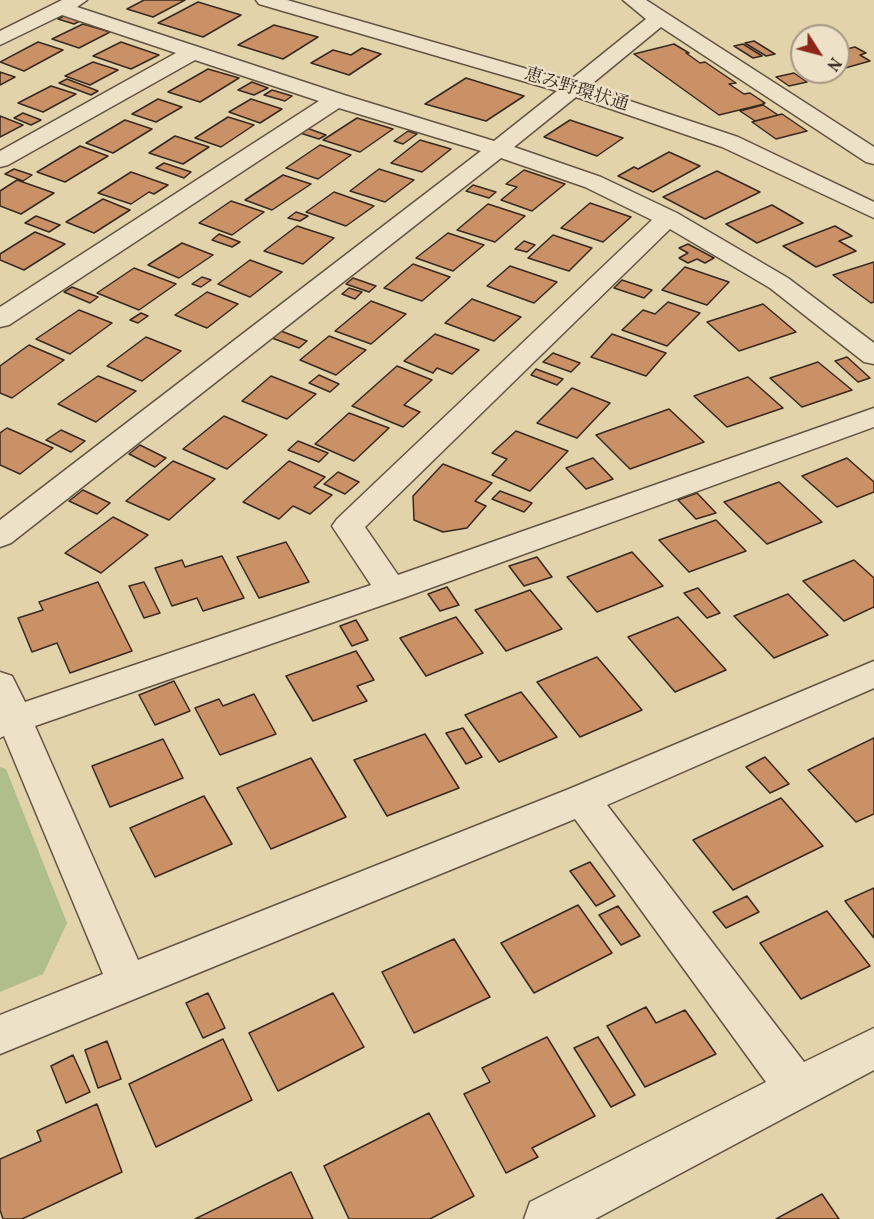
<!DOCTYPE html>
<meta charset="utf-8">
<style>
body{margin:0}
#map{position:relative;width:874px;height:1219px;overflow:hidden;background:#e3d3ab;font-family:Vollkorn,serif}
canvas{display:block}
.north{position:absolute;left:790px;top:24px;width:60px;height:60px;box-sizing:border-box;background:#ede2c8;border:2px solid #a49885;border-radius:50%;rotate:126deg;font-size:16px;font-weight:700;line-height:24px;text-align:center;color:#372920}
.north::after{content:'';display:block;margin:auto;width:21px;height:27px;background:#8f2418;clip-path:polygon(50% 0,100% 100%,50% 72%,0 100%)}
</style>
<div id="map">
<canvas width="874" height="1219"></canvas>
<div class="north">N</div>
</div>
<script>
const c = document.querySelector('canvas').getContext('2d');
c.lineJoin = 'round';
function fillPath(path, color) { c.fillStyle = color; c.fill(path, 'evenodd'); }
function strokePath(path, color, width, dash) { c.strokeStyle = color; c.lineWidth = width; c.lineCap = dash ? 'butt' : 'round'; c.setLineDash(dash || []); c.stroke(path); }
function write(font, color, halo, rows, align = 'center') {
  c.font = font + ' Vollkorn,"Noto Serif JP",serif'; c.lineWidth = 4.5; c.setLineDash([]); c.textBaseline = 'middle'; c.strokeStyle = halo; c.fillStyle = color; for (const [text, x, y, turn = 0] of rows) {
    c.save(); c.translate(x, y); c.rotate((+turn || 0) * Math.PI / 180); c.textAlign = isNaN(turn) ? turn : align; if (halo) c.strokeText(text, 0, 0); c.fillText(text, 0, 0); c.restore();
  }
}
fillPath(new Path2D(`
 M0,767L6,769L67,923L43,974L0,992Z`), '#b0bd8c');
const building = new Path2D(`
 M144,0H185L153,17L127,9Z
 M198,2L241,15L203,37L158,23Z
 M66,15L82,20L74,24L58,19Z
 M83,24L110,32L79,48L52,39Z
 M274,25L318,37L283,59L238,45Z
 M754,41L775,54L766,56L745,43Z
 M38,42L63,50L24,71L0,62Z
 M121,42L159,55L131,69L93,56Z
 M674,44L689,53H686L700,63L705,62L736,83L729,84L744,94L750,93L765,103H763L764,104L719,115L634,54Z
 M743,44L762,56L753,58L734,46Z
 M855,47L866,53L860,55L870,61L838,70V51Z
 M362,48L381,54L349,75L311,63L333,50L351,55Z
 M93,62L118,70L90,85L65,76Z
 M208,69L239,78L200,102L168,92Z
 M0,72L15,77L0,85Z
 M794,73L807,82L789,86L776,77Z
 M466,78L524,96L486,121L425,104Z
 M67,79L98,91L91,95L59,83Z
 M252,82L268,88L254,95L238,90Z
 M51,86L76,94L43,112L18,103Z
 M272,90L292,96L285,101L264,95Z
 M158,99L182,107L156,122L132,114Z
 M251,99L282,109L260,123L229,112Z
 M763,105L778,115L755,121L740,111Z
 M23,113L41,120L31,125L14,118Z
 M782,114L807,131L776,139L752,122Z
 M0,116L23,125L0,137Z
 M228,117L254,125L221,147L195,138Z
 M357,118L393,129L360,152L323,140Z
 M125,120L152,129L113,153L86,143Z
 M570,120L623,138L597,156L544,137Z
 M304,127L326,135L319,139L297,132Z
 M408,131L417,134L403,144L394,141Z
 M175,136L209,147L183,164L149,153Z
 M420,140L451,149L422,172L391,163Z
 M320,145L351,155L318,179L286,168Z
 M80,146L108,156L65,182L37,172Z
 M669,152L700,166L653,192L618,176L634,167L638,169Z
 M164,163L191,172L184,178L156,168Z
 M14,169L32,175L23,181L5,174Z
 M379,169L414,180L385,202L350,191Z
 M524,170L565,184L532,211L501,200L517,187L506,184Z
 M717,171L760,192L705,219L663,197Z
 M131,172L168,185L154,194L149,192L131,204L98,193Z
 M283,175L311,184L272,210L245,200Z
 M17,180L54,193L21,214L0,206V191Z
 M473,185L496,192L489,198L466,191Z
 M334,192L374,206L346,226L306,212Z
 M103,199L130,210L94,233L66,222Z
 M231,201L264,212L232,235L199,223Z
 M590,203L631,217L603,242L561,228Z
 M488,204L525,216L495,242L457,230Z
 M772,205L803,223L757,243L726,224Z
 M296,212L308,216L300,221L288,218Z
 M36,216L60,225L49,232L25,223Z
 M297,226L334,238L303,264L264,251Z
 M835,226L852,236L839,241L856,251L816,267L783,246Z
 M35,232L65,244L24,270L0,260V254Z
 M448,233L484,245L453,271L416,258Z
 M219,234L240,242L232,247L212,240Z
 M553,235L592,248L569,271L528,258Z
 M524,241L535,245L527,252L515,249Z
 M182,243L213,255L179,278L148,265Z
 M688,244L714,258L705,263L697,259L688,263L679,258L688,253L679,248Z
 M250,260L282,272L250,297L218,284Z
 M874,262V302L871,303L833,275Z
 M413,264L450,277L422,301L384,288Z
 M510,266L557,282L534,303L487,286Z
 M685,267L729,282L707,305L662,290Z
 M134,268L176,284L139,310L97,293Z
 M202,277L211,280L201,287L192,284Z
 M353,278L376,286L369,292L346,284Z
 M622,280L652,290L644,298L614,288Z
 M72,287L98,297L90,303L64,292Z
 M349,288L362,292L355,299L342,294Z
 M207,292L238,304L207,328L175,315Z
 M472,299L521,317L494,341L445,323Z
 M371,301L406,314L371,344L335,331Z
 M668,302L700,313L667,346L622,330L643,310L655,314Z
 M763,304L796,332L739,351L707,322Z
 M79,310L112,323L70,354L36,339Z
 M141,313L148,316L138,323L130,320Z
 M281,331L307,341L299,348L272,338Z
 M435,334L479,350L452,374L437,368L433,373L404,361Z
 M612,334L666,353L646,376L591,357Z
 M329,336L366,350L336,375L300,360Z
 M146,337L181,351L142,381L107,366Z
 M29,345L64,360L12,398L0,393V366Z
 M553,353L580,363L571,372L543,362Z
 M847,357L870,378L858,382L835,361Z
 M818,362L852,390L802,407L770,378Z
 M397,366L432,380L404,405L420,412L403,427L352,406Z
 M536,369L563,379L557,385L531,375Z
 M319,375L339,384L330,392L309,383Z
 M98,376L136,391L96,422L58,404Z
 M271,376L316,394L287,419L242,401Z
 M748,377L783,408L727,427L694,396Z
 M572,388L610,403L577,438L537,423Z
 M669,409L704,442L630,469L596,435Z
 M349,413L389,428L354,461L315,444Z
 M224,416L267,435L227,469L183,449Z
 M7,428L53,448L20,474L0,465V433Z
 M61,430L85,441L71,452L46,440Z
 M516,431L568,451L530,491L492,475L507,459L492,453Z
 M298,441L328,453L319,462L288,450Z
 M140,445L166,458L155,467L129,454Z
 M593,458L613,479L586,489L566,468Z
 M847,458L874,482V492L837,507L802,476Z
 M173,461L215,479L169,520L126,501Z
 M289,461L325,477L314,487L332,495L310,514L293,506L279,519L243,502Z
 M443,464L492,483L475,501L486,506L467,528L443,532L414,520L413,496Z
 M338,472L359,482L345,494L324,484Z
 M779,482L822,522L767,544L724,502Z
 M83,490L110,503L97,514L69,501Z
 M500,491L532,503L524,512L492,499Z
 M697,493L716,513L696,519L678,500Z
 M113,517L148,535L101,573L65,553Z
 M716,520L746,551L689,572L659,540Z
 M286,542L309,582L259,598L237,557Z
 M632,552L663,586L597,612L567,577Z
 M222,556L244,598L203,611L197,598L172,606L155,568L182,560L185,567Z
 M537,557L552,577L524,586L509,566Z
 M854,560L874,578V607L844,621L803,581Z
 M98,582L132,651L70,673L57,643L32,652L18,618L43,610L39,602Z
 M144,582L160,613L144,618L129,586Z
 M447,587L459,605L440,611L428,594Z
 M698,588L720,613L707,618L684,593Z
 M530,590L562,629L506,651L475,610Z
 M788,594L828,635L774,658L734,616Z
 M456,617L483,653L426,676L400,638Z
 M678,617L726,670L675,692L628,637Z
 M356,620L368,640L352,646L340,626Z
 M356,651L374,680L357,686L367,701L313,721L286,676Z
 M597,657L642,710L580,737L537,682Z
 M174,681L190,711L155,725L139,695Z
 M521,692L557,737L499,762L465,715Z
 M254,694L276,734L220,755L195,708L219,699L223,706Z
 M463,728L482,757L466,764L446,733Z
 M425,734L459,788L387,816L354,760Z
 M874,738V814L856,822L808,770Z
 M163,739L183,778L110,807L92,766Z
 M765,757L789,784L770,793L746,767Z
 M311,758L346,817L271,849L237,788Z
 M204,796L232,844L155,877L130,828Z
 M781,798L823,846L733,890L693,840Z
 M590,862L615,896L596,906L570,871Z
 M874,888V938L845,901Z
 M747,896L759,912L726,928L713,912Z
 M578,905L612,953L534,993L501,943Z
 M618,906L640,936L621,945L599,915Z
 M827,911L870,966L801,999L760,943Z
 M454,939L490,997L414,1033L382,972Z
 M208,993L225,1028L203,1038L186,1003Z
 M333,993L364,1047L278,1091L249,1033Z
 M646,1007L656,1023L685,1010L716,1054L645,1087L607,1026Z
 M547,1037L595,1116L532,1148L538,1157L506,1173L464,1094L490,1082L482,1068Z
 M598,1037L635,1095L611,1107L574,1048Z
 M223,1039L252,1100L156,1147L129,1084Z
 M107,1041L121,1079L98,1088L85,1050Z
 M73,1055L90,1092L66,1103L51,1066Z
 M97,1104L122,1172L22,1219H3L0,1210V1159L41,1141L37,1131Z
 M429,1113L474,1196L430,1219H349L324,1166Z
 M291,1172L313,1219H195Z
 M822,1194L839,1219H776Z`);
fillPath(building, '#cb9166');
strokePath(building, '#372920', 1.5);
const minor = new Path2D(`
 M62,0H87L77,7L344,95L494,141L557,91L259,4L256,0H287L569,81L646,19L623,0H646L874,147V164L866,162L661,27L588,87L738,137L874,202V218L722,147L576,97L514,147L601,177L677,213L788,278L874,343V364L864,362L770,288L670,229L365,527L398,575L874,408V427L403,598L35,726L138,960L569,789L874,661V688L607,805L804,1062L874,1028V1070L595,1219H524L530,1202L766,1082L575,819L0,1054V1015L103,974L4,736L0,738V672L12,676L25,702L371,585L332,526L337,519L652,220L585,187L501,158L11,543L0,547V520L481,151L339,108L9,325L0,327V307L319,101L195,60L8,165L0,167V151L176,53L62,15L0,45V31Z`);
strokePath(minor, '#625443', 3);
fillPath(minor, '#ede2c8');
write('18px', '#372920', '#ede2c8', [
 ["恵み野環状通",576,91,17]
]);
</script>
